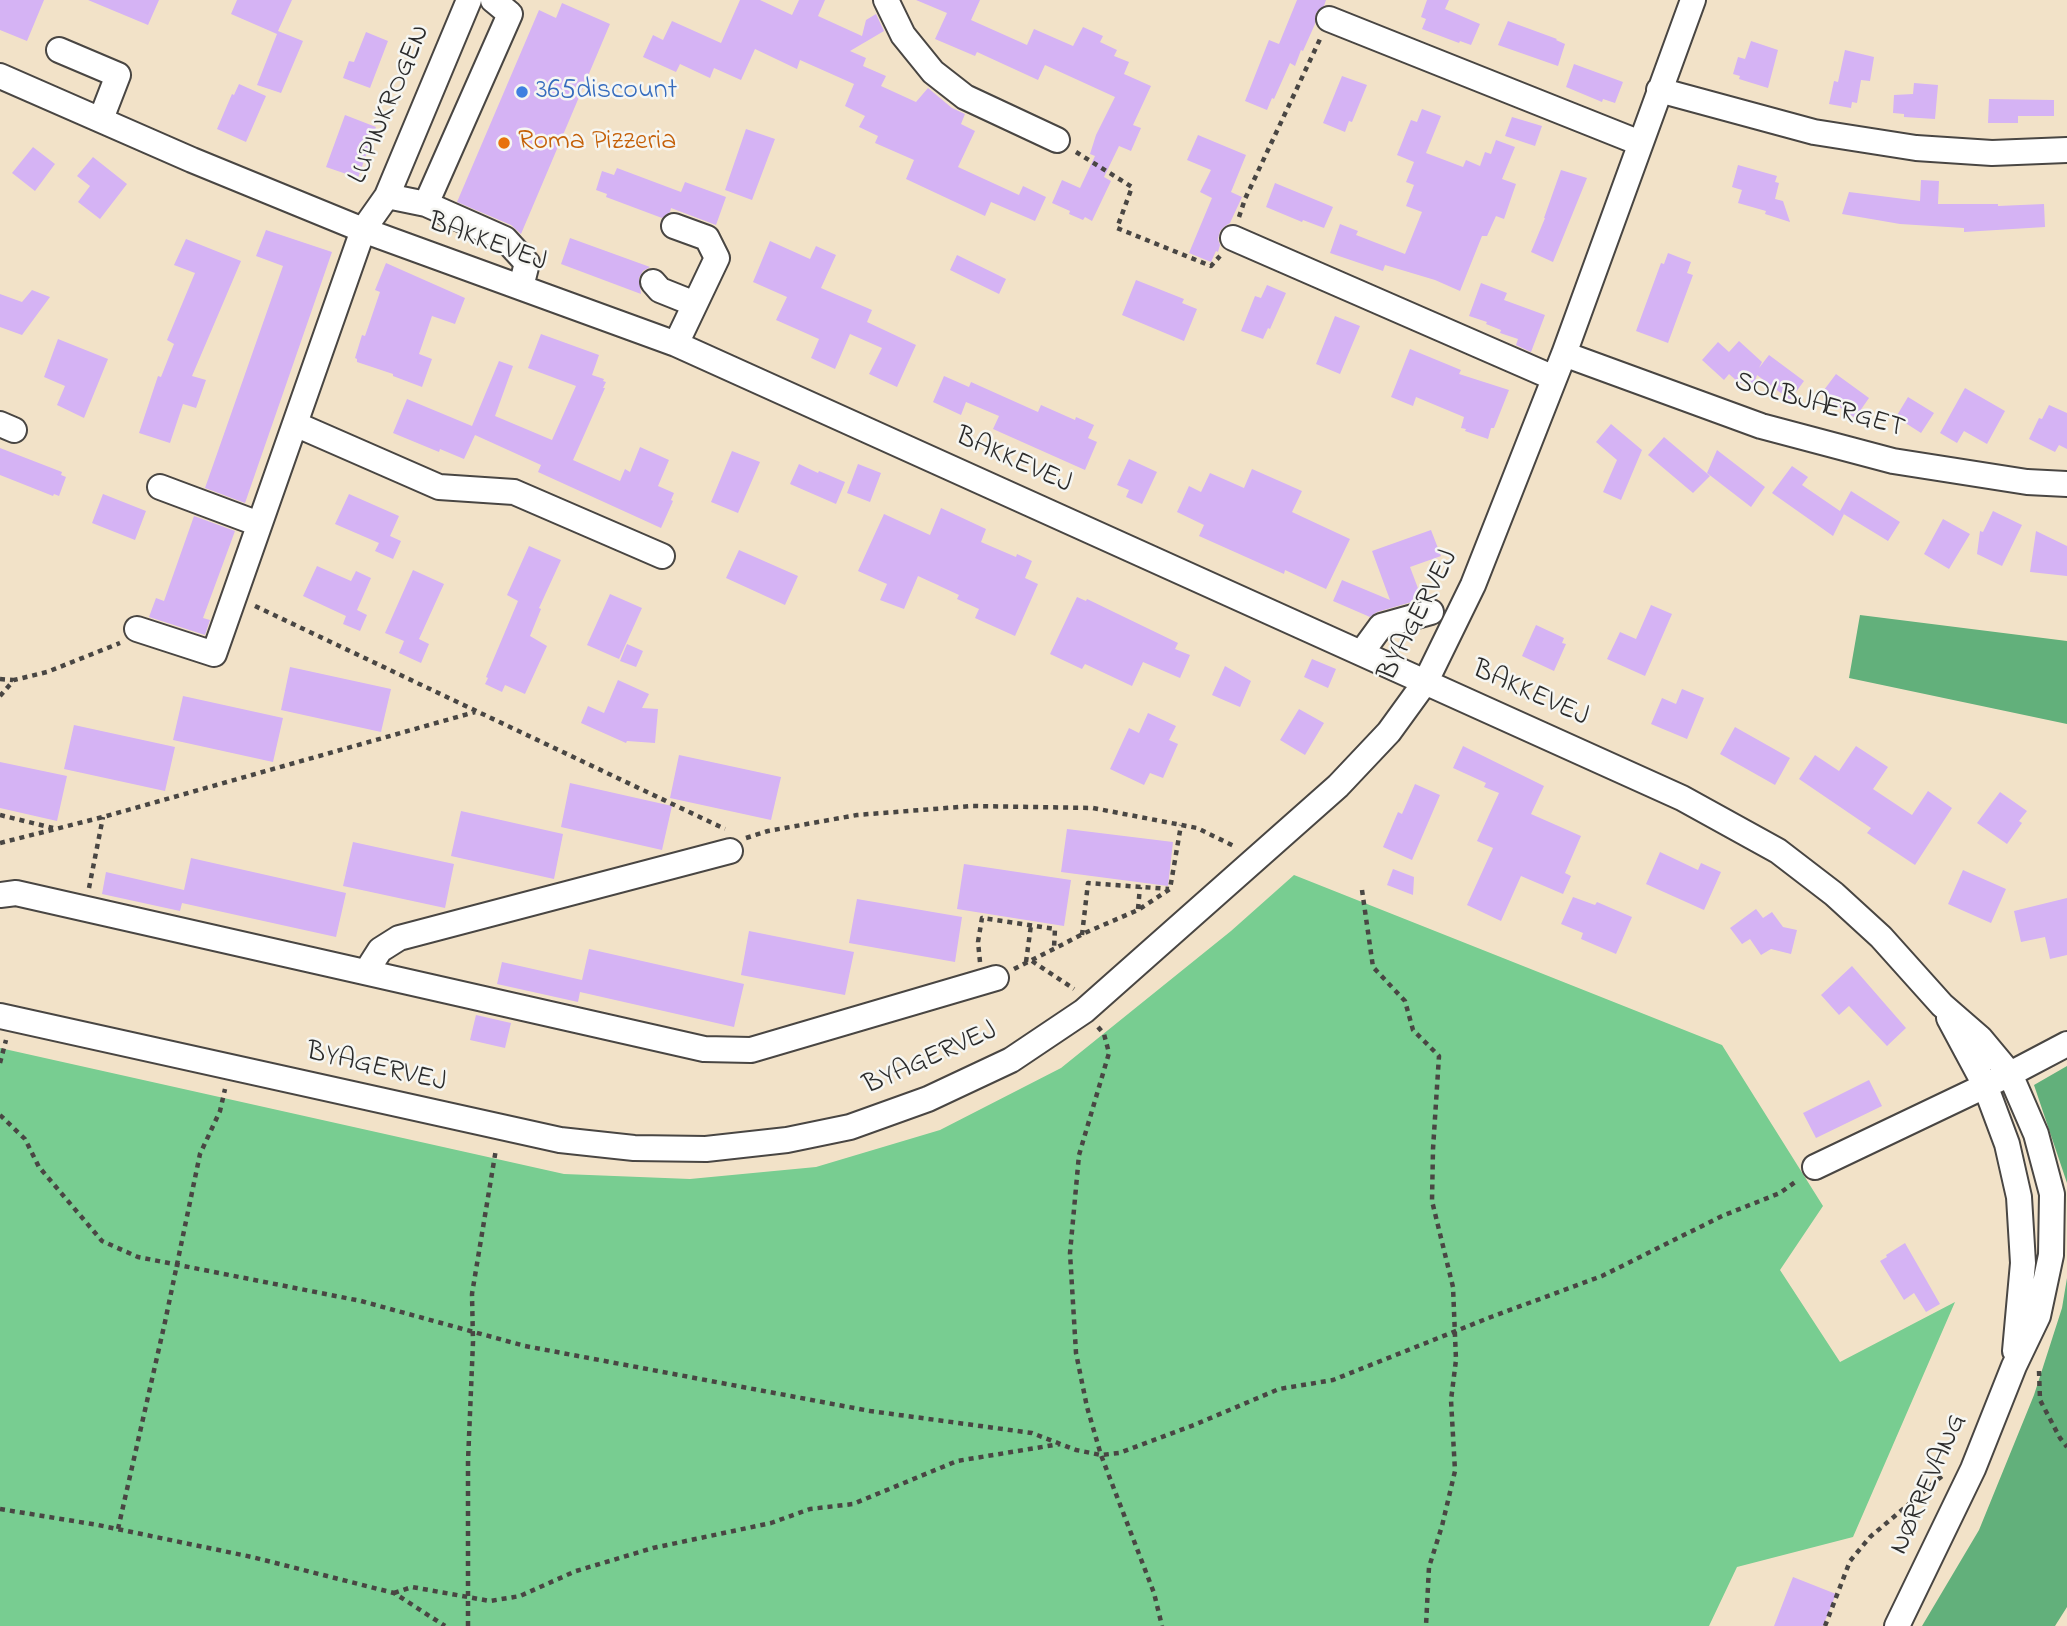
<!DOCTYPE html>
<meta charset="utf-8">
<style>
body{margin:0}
canvas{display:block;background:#f2e2c8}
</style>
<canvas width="2067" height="1626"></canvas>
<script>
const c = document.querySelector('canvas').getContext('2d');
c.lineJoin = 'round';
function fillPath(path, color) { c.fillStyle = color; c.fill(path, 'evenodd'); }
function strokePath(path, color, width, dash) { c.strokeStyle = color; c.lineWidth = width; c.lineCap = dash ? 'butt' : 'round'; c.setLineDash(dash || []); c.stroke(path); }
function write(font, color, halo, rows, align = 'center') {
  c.font = font + ' "Indie Flower",sans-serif'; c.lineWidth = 5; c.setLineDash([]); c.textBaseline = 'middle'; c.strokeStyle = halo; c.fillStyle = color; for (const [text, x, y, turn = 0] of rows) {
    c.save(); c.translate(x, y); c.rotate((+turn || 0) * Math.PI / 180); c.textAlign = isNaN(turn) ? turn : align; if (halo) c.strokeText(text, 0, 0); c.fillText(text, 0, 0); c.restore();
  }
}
fillPath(new Path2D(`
 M1294,875L1722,1045L1823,1206L1780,1270L1840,1362L1955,1302L1853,1537L1737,1567L1709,1626H0V1048L564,1174L690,1179L816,1167L940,1130L1061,1068L1231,931Z`), '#78cd91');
fillPath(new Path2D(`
 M1860,615L2067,641V724L1849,678Z
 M2067,1066V1183L2034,1085Z
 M2067,1278V1607L2055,1626H1922L1979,1530L2034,1395L2062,1308Z`), '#62b07b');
fillPath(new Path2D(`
 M0,0H44L27,41L0,30Z
 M88,0H159L148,25Z
 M237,0H292L278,31L303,41L281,93L257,85L277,34L231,14Z
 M740,0H760L792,15L799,0H825L818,16L862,36L866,20L876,14L884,31L850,51L866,58L863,66L886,76L881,86L916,102L928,88L952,108L965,114L961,124L975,131L958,167L1019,195L1023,186L1046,197L1035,221L991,202L985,216L906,179L914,160L875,143L878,136L859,127L865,116L845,106L854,84L800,60L797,69L755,49L741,80L714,68L710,78L680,64L676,72L643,57L653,35L663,40L672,21L721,43Z
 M916,0H980L971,20L1027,45L1034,29L1073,46L1083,27L1103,36L1100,42L1117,50L1114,56L1129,62L1124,74L1151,86L1133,125L1141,128L1131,151L1119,146L1104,177L1111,181L1092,221L1085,217L1083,220L1069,214L1070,211L1052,203L1062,180L1080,188L1095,156L1090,154L1096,135L1115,97L1045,65L1038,80L977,52L975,56L935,39L947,13Z
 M1297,0H1326L1324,6L1316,13L1315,24L1303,51L1301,50L1295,66L1290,63L1274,99L1272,98L1267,110L1245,101L1269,40L1279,44Z
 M1427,0H1449L1445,9L1480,24L1471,45L1460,41L1459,43L1422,29L1426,19L1421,17Z
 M562,3L610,24L521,234L511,225L457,202L539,10L556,18Z
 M1508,21L1557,39L1556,40L1565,44L1558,66L1498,45Z
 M366,32L388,41L370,88L343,78L349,61L354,62Z
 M1751,41L1778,50L1768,88L1739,79L1740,76L1733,74L1738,57L1745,59Z
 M1845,50L1874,57L1870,81L1861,80L1857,103L1852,102L1851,108L1829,104L1834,81L1838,82Z
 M1574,64L1623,82L1615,103L1603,99L1602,102L1566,87Z
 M1342,76L1367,85L1352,122L1349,121L1345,132L1323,123Z
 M1914,83L1938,85L1935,119L1904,117V114L1893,113L1894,95L1913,94Z
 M239,84L266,96L246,142L217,129L232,94L234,95Z
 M1989,99L2054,100V116H2018V123H1988Z
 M1422,109L1441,116L1426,153L1463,167L1466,160L1480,166L1485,152L1491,154L1496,140L1515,147L1502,179L1516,184L1504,219L1496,216L1487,236H1482L1460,291L1435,280L1385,265L1383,271L1330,253L1340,224L1358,231L1356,235L1405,254L1422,212L1406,206L1414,185L1406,182L1414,162L1397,155L1411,120L1417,122Z
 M345,115L376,127L358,178L326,167Z
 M1512,117L1542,126L1535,146L1505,136Z
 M746,129L775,139L752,200L725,190Z
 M1198,135L1246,155L1231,192L1242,197L1230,223L1224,227L1220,231L1218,239L1220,245L1218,252L1216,251L1211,262L1189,253L1212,198L1200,192L1211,170L1187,160Z
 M33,147L55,164L35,191L12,173Z
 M93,157L127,184L100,219L78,202L90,186L77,176Z
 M1738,165L1777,176L1775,182L1779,183L1775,199L1783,201L1790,222L1765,214L1766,211L1738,203L1742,190L1732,187Z
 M617,168L681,192L685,182L726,197L716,225L671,208L670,212L662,218L606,197L607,194L596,190L602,171L614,175Z
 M1561,170L1587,178L1553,262L1531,252L1545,218H1544Z
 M1921,180L1939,181L1938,204H1998V206L2044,204L2045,227L1964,232V228L1900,224L1842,214L1849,192L1920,201Z
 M1275,183L1333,207L1324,228L1303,220L1302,222L1266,207Z
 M266,230L332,252L245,503L205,488L283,266L256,256Z
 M570,238L650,267L643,271L639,278L641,294L561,264Z
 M186,239L241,261L192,376L206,380L196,408L183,404L170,443L139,433L158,376L161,377L174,344L167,340L195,273L174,265Z
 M770,241L810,259L816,246L836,255L821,288L872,310L867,322L916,345L897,387L869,374L882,348L850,334L835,369L811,358L819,339L776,320L787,297L753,282Z
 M1668,253L1691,262L1687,273L1693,275L1668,343L1636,331L1661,263L1664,264Z
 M957,255L1006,279L999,294L950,270Z
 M386,263L465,298L455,324L432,316L419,354L432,359L422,387L393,376V374L357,362V359L355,358L362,335L365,336L380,292L375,290Z
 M1136,280L1184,299L1182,303L1197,309L1184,341L1122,315Z
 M1481,283L1507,293L1504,300L1545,315L1531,352L1516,345L1518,339L1500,333L1501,330L1486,324L1487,322L1469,316Z
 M1267,285L1286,293L1270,329L1268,328L1263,339L1241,331L1255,296L1261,298Z
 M32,290L50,297L22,335L0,327V294L22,302Z
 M1335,316L1360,326L1340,374L1316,364Z
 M541,334L599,355L592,375L604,379L603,381L606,382L603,388H605L573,460L620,481L625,469L630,472L640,447L669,460L658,486L674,493L671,500L673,501L661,528L538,472L541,465L475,435L464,459L440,449L439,452L393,433L407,399L472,426L499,361L513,366L495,416L552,440L576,386L528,368Z
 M58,339L108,359L84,418L57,405L65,386L44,377Z
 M1739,341L1762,362L1759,368L1769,355L1804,381L1790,400L1757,375L1753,387L1738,382L1729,374L1724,380L1702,360L1718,342L1729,352Z
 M1410,349L1461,370L1459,374L1509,390L1494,428H1491L1488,439L1465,431L1466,429L1461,428L1464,417L1416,397L1413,406L1391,397Z
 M1836,374L1869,398L1855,418L1821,394Z
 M944,376L969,387L971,382L1038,412L1041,405L1075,420L1076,417L1094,425L1088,438L1097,442L1085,470L993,429L999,416L966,402L961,415L933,402Z
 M1965,388L2005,411L1987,444L1964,431L1957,443L1940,433Z
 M1908,397L1934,413L1921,433L1896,417Z
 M2049,405L2067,413V449L2059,445L2055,452L2029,439L2039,418L2042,419Z
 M1611,424L1642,450L1621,500L1603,492L1617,460L1596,442Z
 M1664,437L1710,476L1693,493L1648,455Z
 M0,448L62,472L61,475L66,477L59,496L54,494L53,496L0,475Z
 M1717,450L1765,487L1751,507L1707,473Z
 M732,451L760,462L738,513L711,502Z
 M1129,459L1157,472L1142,504L1126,497L1129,490L1117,485Z
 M799,464L818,473L819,471L845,482L836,504L790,484Z
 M858,464L881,473L870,502L847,493Z
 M1792,466L1808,477L1802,485L1840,511L1851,491L1900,522L1888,541L1842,513L1844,514L1833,536L1772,493Z
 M1252,469L1302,491L1292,512L1350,539L1326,589L1285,570L1284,574L1199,536L1204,525L1177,512L1189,486L1201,492L1210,473L1244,488Z
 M103,494L146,511L135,540L92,523Z
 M349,494L399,516L390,536L401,541L393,559L375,551L379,543L335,524Z
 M941,508L986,529L981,542L1016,557L1017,554L1032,561L1025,578L1038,584L1015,636L975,618L979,609L957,599L959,595L918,576L904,609L880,600L887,584L858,571L884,514L930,535Z
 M1993,511L2022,525L2002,566L1977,554L1980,531L1983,532Z
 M194,516L235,531L203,618L210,620L205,635L149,617L156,598L164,601Z
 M1943,519L1970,534L1949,569L1924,554Z
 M1431,530L1441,556L1410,567L1422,599L1377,612L1370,617L1333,601L1342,580L1390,600L1372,551Z
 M2036,531L2067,546V576L2030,572Z
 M529,546L561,560L539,608L541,609L530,636L547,646L525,694L505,685L502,692L485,684L488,678L486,677L518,601L507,595Z
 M739,550L798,576L785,605L726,578Z
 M317,566L351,581L356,571L371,578L357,610L367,615L360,631L343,624L346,616L303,596Z
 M413,570L444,584L419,639L429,644L421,663L399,653L404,641L385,633Z
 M610,594L642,608L619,659L587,645Z
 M1077,597L1086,601L1087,599L1178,643L1175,649L1190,655L1180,678L1143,662L1132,686L1085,664L1082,669L1050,654Z
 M1651,605L1672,614L1645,676L1607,659L1620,632L1636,639Z
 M1536,625L1564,638L1562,643L1566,644L1554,671L1522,656Z
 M627,644L643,651L636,667L620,661Z
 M1312,659L1336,669L1328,688L1304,677Z
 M1225,666L1251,681L1240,707L1212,695Z
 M290,667L391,689L381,732L281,710Z
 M618,680L649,694L642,708L658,709L655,743L627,741L626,743L581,723L588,706L604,713Z
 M1682,689L1704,698L1687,739L1651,724L1662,698L1676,704Z
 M183,696L283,718L273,762L173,740Z
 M1299,709L1324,723L1305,755L1280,740Z
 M1148,713L1176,726L1169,740L1178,744L1163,778L1150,773L1144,785L1110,769L1129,728L1139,733Z
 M74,725L175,747L165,791L64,769Z
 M1735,727L1790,758L1775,785L1720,754Z
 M1463,746L1544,786L1531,814L1581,836L1565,873L1571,876L1563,894L1521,876L1501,921L1467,905L1493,848L1477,841L1499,793L1484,787L1486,783L1453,768Z
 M1856,746L1888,767L1873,789L1912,815L1928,791L1952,808L1915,865L1867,833L1871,828L1799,779L1815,755L1839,771Z
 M679,755L781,777L771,820L670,798Z
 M0,762L67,776L57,821L0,808Z
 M570,783L672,806L662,850L561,827Z
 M1415,784L1440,795L1412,860L1383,847L1398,812L1402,814Z
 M2000,792L2027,811L2019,821L2022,823L2007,844L1977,823Z
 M461,811L563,834L554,879L451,856Z
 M1067,829L1173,842L1168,886L1061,872Z
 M353,842L454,864L445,908L343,886Z
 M1660,852L1698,870L1701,863L1721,872L1704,910L1646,884Z
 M191,858L346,893L336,937L182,903L180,911L102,894L106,872L184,890Z
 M964,864L1071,880L1064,926L957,909Z
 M1393,869L1414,877L1413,895L1387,885Z
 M1963,870L2006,889L1991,923L1948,904Z
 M1573,897L1595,905L1597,902L1632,917L1616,954L1581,939L1583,933L1561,924Z
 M2067,898V955L2050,959L2045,937L2021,942L2014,911Z
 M857,899L962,917L955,962L849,943Z
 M1756,909L1763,918L1772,912L1783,927L1797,930L1791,954L1771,949L1761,955L1750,939L1742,944L1730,928Z
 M749,931L854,952L845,995L741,975Z
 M589,949L744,984L734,1027L580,992L578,1002L497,984L502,962L582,980Z
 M1852,966L1906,1028L1887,1046L1849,1006L1839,1015L1821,995Z
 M476,1015L511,1023L505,1048L470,1040Z
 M1869,1080L1882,1106L1816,1138L1803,1113Z
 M1905,1243L1940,1304L1926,1312L1914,1293L1904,1300L1880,1261L1887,1257L1886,1255Z
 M1793,1577L1836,1594L1823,1626H1774Z`), '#d5b3f4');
const minor = new Path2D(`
 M886,0L903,35L933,72L965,97L1057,140
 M1329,19L1640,143
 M59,50L118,75L101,119
 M0,76L192,160L363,230L676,344L1682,798L1778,851L1834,894L1881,937L1942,1005L1980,1038L2010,1074L2036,1134L2052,1194L2051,1255L2038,1316L2014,1366L1973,1469L1897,1626
 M1659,90L1814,132L1916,148L1992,153L2067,150
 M387,196L426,204L510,14L493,0
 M426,204L505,239L527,263L521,287
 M674,226L707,238L717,258L676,344
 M1233,238L1554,378
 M653,282L660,290L695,304
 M1564,354L1761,426L1893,461L2027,482L2067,484
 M0,424L14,430
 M295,424L439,487L514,492L662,556
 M160,487L259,524
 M137,629L214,654L363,230L387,196L469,0
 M1362,652L1381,626L1431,612
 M0,895L16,893L704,1049L751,1050L996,978
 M366,972L380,950L399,938L730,851
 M0,1016L560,1140L634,1148L706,1149L787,1140L850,1127L928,1099L1011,1060L1084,1011L1338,786L1389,732L1426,681L1473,585L1564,354L1693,0
 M1949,1018L1985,1085L2007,1144L2019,1197L2023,1263L2015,1351
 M1815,1167L2010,1074L2067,1044`);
strokePath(minor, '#494643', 28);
strokePath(new Path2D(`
 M1076,152L1132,187L1117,228L1211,266L1220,256
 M1239,217L1245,199L1321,37
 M255,606L725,829
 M0,679L13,680
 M0,696L14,680L47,672L120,643
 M0,815L53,828
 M746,838L768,831L857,815L972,806L1093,808L1197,828L1236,847
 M0,843L103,817L475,712
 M89,888L103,817
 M1362,890L1373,967L1405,1001L1413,1030L1439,1056L1433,1149L1432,1201L1453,1287L1456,1360L1451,1400L1455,1471L1442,1526L1429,1567L1426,1626
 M1138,909L1140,887
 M1082,935L1088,883L1169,889
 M1032,961L1074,989
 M980,962L978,942L982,918L1055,929L1054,948
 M1026,962L1031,925
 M1014,969L1087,932L1138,910L1170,889L1181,825
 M1098,1027L1104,1034L1109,1053L1079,1155L1070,1253L1076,1353L1087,1407L1101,1455L1154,1593L1162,1626
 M0,1063L6,1040
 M0,1115L25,1139L39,1167L102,1241L138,1257L361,1301L525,1346L870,1411L1032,1433L1076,1450L1101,1455L1119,1453L1194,1425L1279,1389L1333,1380L1491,1317L1602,1276L1722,1216L1780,1193L1798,1180
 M2039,1371L2040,1400L2060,1438L2067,1447
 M0,1509L98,1525L252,1557L394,1593L445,1626
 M118,1529L165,1322L200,1154L220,1111L225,1089
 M394,1593L412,1587L490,1601L520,1596L576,1571L653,1548L771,1523L810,1509L853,1504L957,1461L1060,1444
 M468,1626V1461L473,1342L472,1294L496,1149
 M1825,1626L1850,1561L1870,1537L1942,1476`), '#494643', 4.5, [5, 5]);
strokePath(minor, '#fff', 24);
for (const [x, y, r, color] of [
 [522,92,7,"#3f7fe0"],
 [504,143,7,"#e8710a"]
]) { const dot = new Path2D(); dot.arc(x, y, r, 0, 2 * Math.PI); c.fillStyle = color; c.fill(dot); strokePath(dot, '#f6f6f2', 2.5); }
write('28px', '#366cbe', '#f6f6f2', [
 ["365discount",536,92]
], 'left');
write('28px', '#2b2b2b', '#f6f6f2', [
 ["LUPINKROGEN",391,105,-67],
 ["BAKKEVEJ",487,244,20],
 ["SOLBJÆRGET",1819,407,16],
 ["BAKKEVEJ",1013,462,24],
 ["BYAGERVEJ",1420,616,-63],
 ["BAKKEVEJ",1530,695,24],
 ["BYAGERVEJ",931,1060,-24],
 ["BYAGERVEJ",376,1069,13],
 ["NØRREVANG",1930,1485,-66]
]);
write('28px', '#c56008', '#f6f6f2', [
 ["Roma Pizzeria",518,143]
], 'left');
</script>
